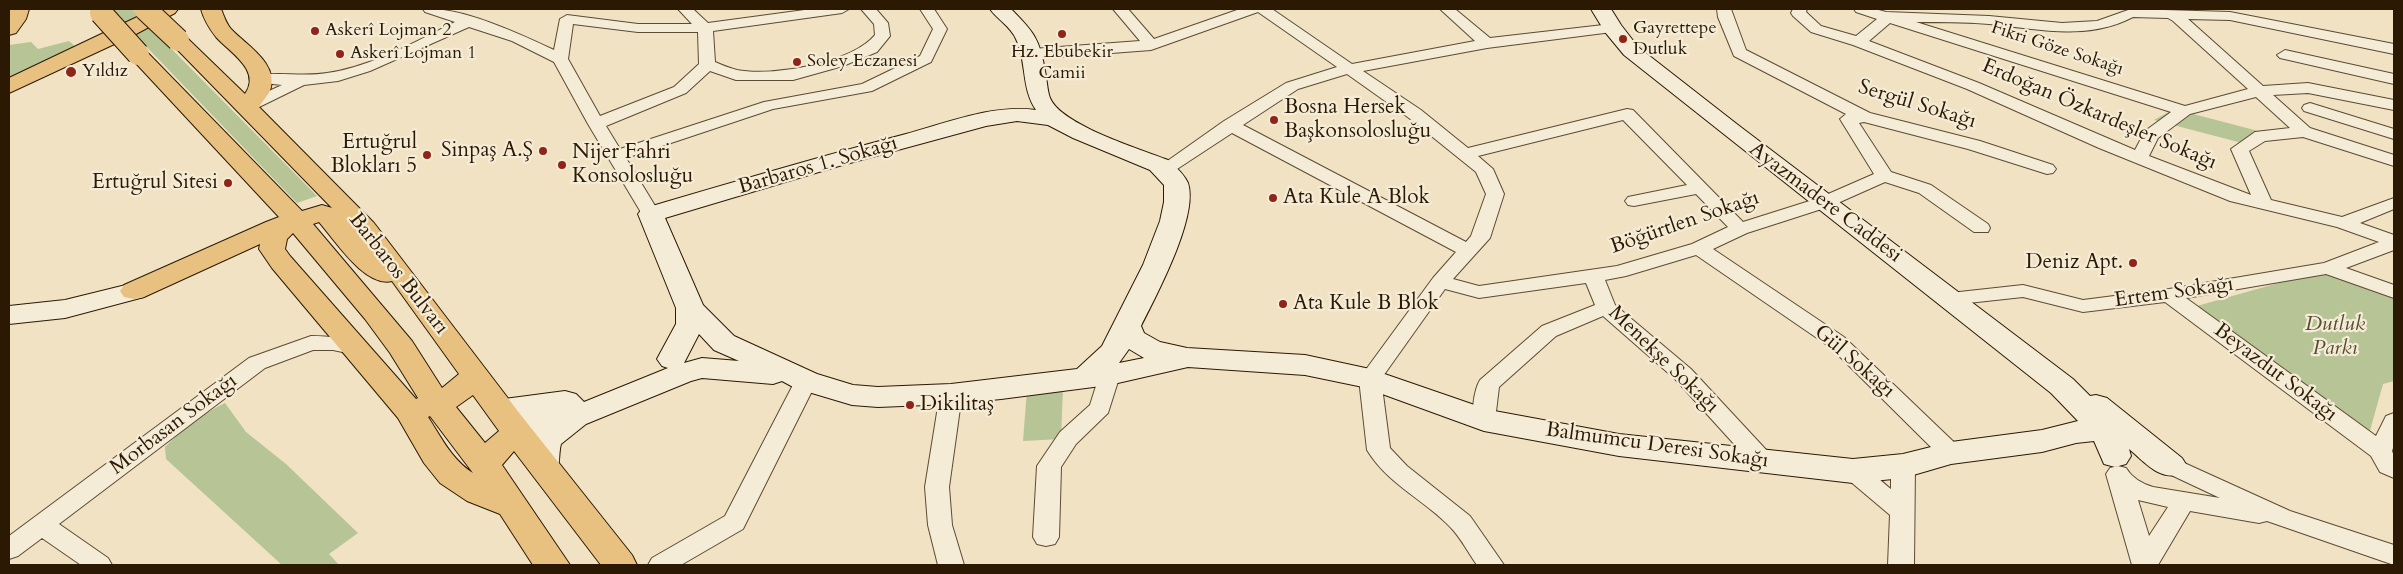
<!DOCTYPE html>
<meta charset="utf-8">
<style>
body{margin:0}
#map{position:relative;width:2403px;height:574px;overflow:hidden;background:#f0e2c2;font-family:Cardo,serif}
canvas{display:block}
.frame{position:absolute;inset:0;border:10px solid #2b1903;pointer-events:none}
</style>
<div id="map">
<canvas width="2403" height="574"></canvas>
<div class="frame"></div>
</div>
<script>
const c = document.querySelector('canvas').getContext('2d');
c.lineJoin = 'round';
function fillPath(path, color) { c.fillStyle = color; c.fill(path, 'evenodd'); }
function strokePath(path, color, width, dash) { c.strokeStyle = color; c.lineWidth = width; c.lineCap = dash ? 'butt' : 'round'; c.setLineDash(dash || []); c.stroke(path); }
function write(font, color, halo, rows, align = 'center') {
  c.font = font + ' Cardo,serif'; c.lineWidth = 4.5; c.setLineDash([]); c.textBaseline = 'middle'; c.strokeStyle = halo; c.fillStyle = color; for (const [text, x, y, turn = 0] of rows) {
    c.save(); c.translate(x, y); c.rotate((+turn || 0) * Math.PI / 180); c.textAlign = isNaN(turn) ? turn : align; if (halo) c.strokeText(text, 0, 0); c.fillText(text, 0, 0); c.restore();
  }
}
fillPath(new Path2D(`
 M110,9H132L317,196L297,203Z
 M69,41L78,49L9,80V45L31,42L38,49Z
 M2174,109L2262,132L2242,143L2154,120Z
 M2314,273L2328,274L2394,298V381L2383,384L2369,434L2197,306Z
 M1063,388L1061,439L1023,441L1027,390Z
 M225,403L246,432L286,464L358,533L329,554L339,565H282L166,459L165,447C183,429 202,414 225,403Z`), '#b6c496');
const street = new Path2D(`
 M423,9C460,6 520,34 554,50L560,19L567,15L638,24H692L678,9H693L708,23L812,9H849L842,13L713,31L715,62C722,65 729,68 737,70C772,77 852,63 875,35L874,24L861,9H876L888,23L890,36L877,52L843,66L793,80H736L710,71L686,93L606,126L620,149L764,102L862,84L920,56L933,29L920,9H934L947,29L931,62L872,91L773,109L626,158L660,214L658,218H644L642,214L588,124L554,62L512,41L469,27L370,71L338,81L304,85L253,110H241L239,107L241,104L282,85L254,82L252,79L254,76C273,71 304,77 327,73C371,67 415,42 455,22L425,12ZM573,24L638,32H698L699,64L674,87L600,116L568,59Z
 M1113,9H1128L1154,39L1240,9H1272L1352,64L1475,41L1440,9H1455L1490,38L1612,24L1617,25L1619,28L1612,32L1487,48L1363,71L1421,110L1468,148L1627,109L1633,110L1743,222L1819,198L1874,174L1840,119L1846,114L1734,56L1718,17L1717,9H1731L1746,50L1870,113L1980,141L2053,165L2056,169L2053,173L2047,174L1968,149L1864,122L1859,123L1891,172L1931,185L1988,224L1990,228L1988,232H1974L1919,193L1885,182L1831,206L1747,233L1713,249L1844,337L1959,447L1963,453L1959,459L1951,461L1943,459L1830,347L1696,255L1626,276L1605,280L1615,305L1691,369L1770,454L1774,460L1770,466L1762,468L1754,466L1675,379L1603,316L1556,336L1499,387L1495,420L1492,425L1484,428L1476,425C1470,416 1474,390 1480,380L1542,326L1595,305L1586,283L1479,298L1445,289L1381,379L1390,448L1407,466L1470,516L1504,565H1477C1469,554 1462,540 1453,530C1427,501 1388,485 1367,450L1359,379L1433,278L1456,252L1232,133L1171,173H1159L1156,169L1224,121L1286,83L1337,67L1258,12L1151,50L1032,59L1024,54L1032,49L1140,41ZM1347,74L1409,118L1476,172L1486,194L1471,236L1466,242L1243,125L1298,89ZM1623,120L1687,185L1628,197L1625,201L1628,205L1634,206L1696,194L1728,227L1692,244L1617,266L1479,286L1453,279L1490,238L1504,194L1493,169L1478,156Z
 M1793,9H1807L1806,12L1821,26L1856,36L1877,19L1856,12L1854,9H1875L1886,12L1989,16L2062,23L2097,21L2131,9L2230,12L2394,44V54L2230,20L2188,19L2263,86L2308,83L2394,100V110L2308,93L2273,95L2310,128L2394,155V166L2303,137L2265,141L2249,151L2271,200L2342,217L2394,198V209L2360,223L2394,235V250L2346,268L2394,285V298L2326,274L2186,298L2376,436L2386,416L2394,413V445L2392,451L2394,456V478L2380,472L2371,456L2165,302L2083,312L2023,297L1950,305L1943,303L1940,299L1943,295L1950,293L2023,285L2083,300L2169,289L2324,263L2379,242L2337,227L2230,201L2099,148L1967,89L1853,45L1811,32L1793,16L1791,13ZM2133,17L2168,18L2173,21L2248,89L2185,106L1916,22C1941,22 1965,22 1989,24C2039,29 2087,41 2133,17ZM1890,23L2171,112L2145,131L2135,150L1979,83L1869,41ZM2256,97L2290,128L2255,132L2231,149L2251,195L2149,156L2158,138L2190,114Z
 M2285,50L2394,74V84L2280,58L2277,55Z
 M2310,103L2394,129V139L2304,111L2302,108L2304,105Z
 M311,336C330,336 346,338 365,343L368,348L365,353L357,355L333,350H313L265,368L59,524L108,558L112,565H81L42,538L18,556L9,559V536L249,358Z
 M1109,368L1117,370L1120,375L1108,413L1076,444L1061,467L1059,537L1055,544L1046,546L1037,544L1033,537L1037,466L1060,432L1090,405L1101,370Z
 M806,374L814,376L817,381L743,529L681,565H648L652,558L725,516L795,381L798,376Z
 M951,387L959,389L962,394L949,487L952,525L964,565H938L928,525L925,487L940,394L943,389Z
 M2160,452L2290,511L2394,545V565L2267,521L2259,523L2190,511L2158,565H2132L2106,474L2110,468L2118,466L2126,468C2132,478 2143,484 2153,487L2220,498L2152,466L2148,460L2152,454ZM2138,500L2168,507L2149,536Z
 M1903,458L1911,460L1915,466L1914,565H1888L1890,515L1845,477L1841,471L1845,465C1863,460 1877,478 1891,489V466L1895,460Z`);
const secondary = new Path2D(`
 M990,9H1011C1033,31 1040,39 1045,71C1047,79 1047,90 1050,98C1061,125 1140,149 1168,160C1175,166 1184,174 1188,183C1199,216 1156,296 1141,326L1144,333L1160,342L1187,348L1305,355L1370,369L1489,410L1619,434L1853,459L1903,454L1951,442L2042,430L2078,421L2051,393L1624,55L1605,32L1591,9H1611L1621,25L1638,47L1738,125L2073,379L2090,396L2096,395L2107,398L2182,458L2187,466L2182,474C2159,481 2146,463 2129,449L2131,456L2126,464L2115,467L2104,464L2094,441L2076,443L2042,452L1951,464L1903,478L1853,483L1619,456L1484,431L1363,387L1305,375L1188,367L1109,385L1001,399L951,404L878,407L852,405L795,388L782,381L773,384L702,378L691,381L586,424L561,444C558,455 561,464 555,474L544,478L533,474C526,462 525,451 532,439L518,444L507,441L502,433L507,425L523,417L500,418L489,415L485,408L489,401L565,391L576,394L584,402L668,368L662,366L657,359L676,324V308L638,214L642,209C730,183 818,157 906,134C947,123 993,104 1036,110C1021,88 1027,62 1016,39C1011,27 997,19 990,9ZM1017,121L1048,125L1073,138L1150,170L1164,185V202L1160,221L1143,265L1102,346L1077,369L951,384L878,387L853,385L817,374L734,336L703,305L665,218L839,166L986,126ZM699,334L714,350L739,361L702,358L684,363ZM1129,349L1144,358L1119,363Z
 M134,283L144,285L148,291L144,297L65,318L9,324V306L65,300Z`);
const primary = new Path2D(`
 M201,9H221C224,16 226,23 231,29C246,45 280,64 270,91C267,96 262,102 259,107L374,223L520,414L632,555L637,565H601L514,451L502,465L570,565H533L500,514L467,501L440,483L424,463L398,418L272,268L259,249L260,244L144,297L134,299L124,297L120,291L124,285L266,222L279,217L131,58L127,54L131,50L138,48L145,50L302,211L322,205L332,208L168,40L171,36L178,34L185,36L245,94C262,70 229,52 216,37C209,28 204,20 201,9ZM319,222C335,240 365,288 392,281L459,374L442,388L412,341L313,224ZM293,233L365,319L390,353L418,398L416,399L290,256L285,249L287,239ZM473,395L499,431L485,443L456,407ZM430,416L473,473C452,460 441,437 428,417Z`);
const highway = new Path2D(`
 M9,9H29L26,19L16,33L9,35Z
 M154,9H178L175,13L136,34L9,93V78Z`);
strokePath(street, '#5c4b33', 2);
strokePath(secondary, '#2b1903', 2);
strokePath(primary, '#2b1903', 2);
strokePath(highway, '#2b1903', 2);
fillPath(street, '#f5ecd7');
fillPath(secondary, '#f5ecd7');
fillPath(primary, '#e8c181');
fillPath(highway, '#e8c181');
const primaryBridge = new Path2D(`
 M145,9L178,40
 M101,13L138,54`);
strokePath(primaryBridge, '#2b1903', 24, []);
strokePath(primaryBridge, '#e8c181', 22);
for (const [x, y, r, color] of [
 [315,31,5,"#8f2418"],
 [1062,34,5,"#8f2418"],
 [1623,39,5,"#8f2418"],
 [340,54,5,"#8f2418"],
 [797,62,5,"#8f2418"],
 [71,72,6,"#8f2418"],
 [1274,120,5,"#8f2418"],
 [543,151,5,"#8f2418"],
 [427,155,5,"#8f2418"],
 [562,165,5,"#8f2418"],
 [228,183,5,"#8f2418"],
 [1273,198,5,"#8f2418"],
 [2133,263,5,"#8f2418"],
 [1283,304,5,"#8f2418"],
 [910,405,5,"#8f2418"]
]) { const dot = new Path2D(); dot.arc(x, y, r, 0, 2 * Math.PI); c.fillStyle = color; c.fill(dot); strokePath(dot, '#f5ecd7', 2); }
write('18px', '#2b1903', '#f5ecd7', [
 ["Gayrettepe",1633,29],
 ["Dutluk",1633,50],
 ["Askerî Lojman 2",325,31],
 ["Hz. Ebubekir",1062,53,"center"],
 ["Camii",1062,74,"center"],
 ["Askerî Lojman 1",350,54],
 ["Soley Eczanesi",807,62],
 ["Yıldız",82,72]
], 'left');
write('18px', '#2b1903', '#f5ecd7', [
 ["Fikri Göze Sokağı",2057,49,18]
]);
write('21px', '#2b1903', '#f5ecd7', [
 ["Sergül Sokağı",1917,105,17],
 ["Erdoğan Özkardeşler Sokağı",2099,115,23],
 ["Barbaros 1. Sokağı",818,166,-16],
 ["Ayazmadere Caddesi",1825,203,37],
 ["Böğürtlen Sokağı",1685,223,-19],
 ["Barbaros Bulvarı",398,274,52],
 ["Ertem Sokağı",2174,293,-8],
 ["Menekşe Sokağı",1663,360,44],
 ["Gül Sokağı",1854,362,41],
 ["Beyazdut Sokağı",2275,373,37],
 ["Morbasan Sokağı",174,425,-37],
 ["Balmumcu Deresi Sokağı",1657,446,8]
]);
write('21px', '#2b1903', '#f5ecd7', [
 ["Bosna Hersek",1284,108],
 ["Başkonsolosluğu",1284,132],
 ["Ertuğrul",417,143,"right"],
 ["Blokları 5",417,167,"right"],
 ["Sinpaş A.Ş",533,151,"right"],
 ["Nijer Fahri",572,153],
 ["Konsolosluğu",572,177],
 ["Ertuğrul Sitesi",218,183,"right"],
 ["Ata Kule A Blok",1283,198],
 ["Deniz Apt.",2123,263,"right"],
 ["Ata Kule B Blok",1293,304],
 ["Dikilitaş",920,405]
], 'left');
write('italic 21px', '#554c2f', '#f5ecd7', [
 ["Dutluk",2335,325],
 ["Parkı",2335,349]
]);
</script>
